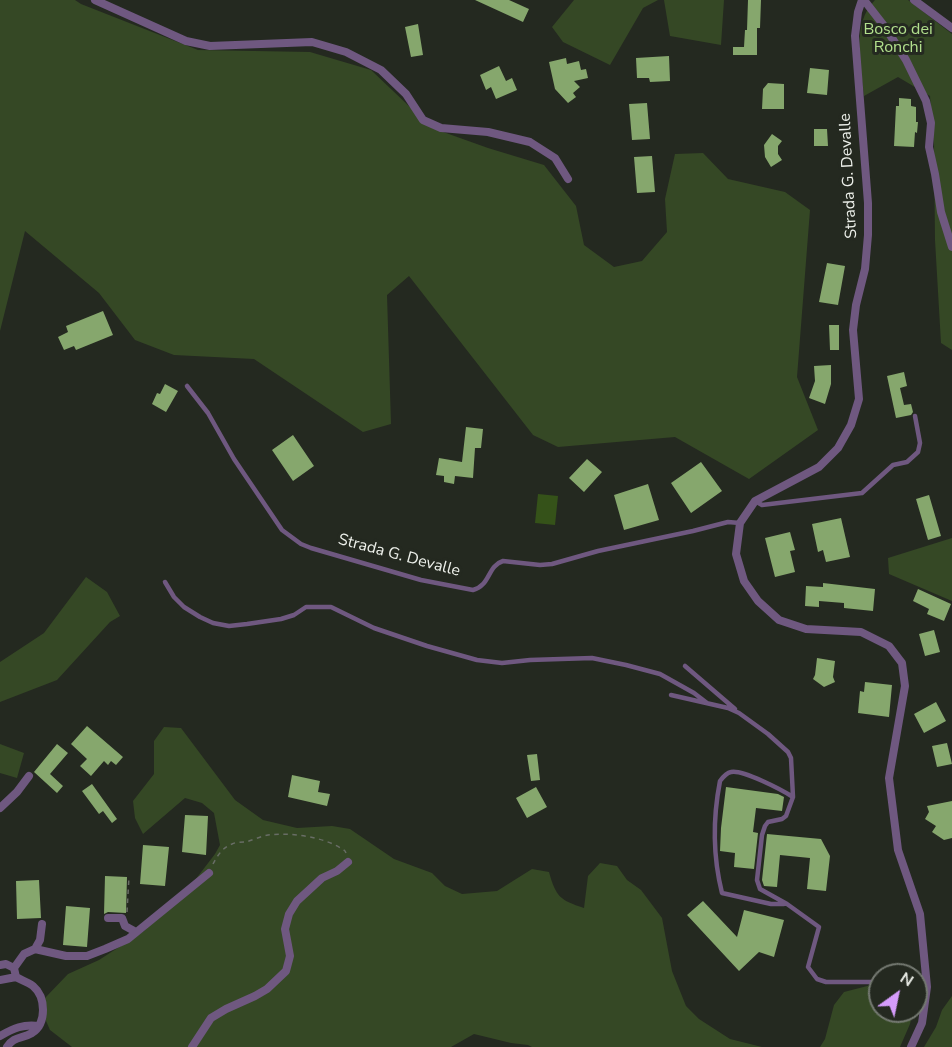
<!DOCTYPE html>
<style>
body{margin:0}
#map{position:relative;width:952px;height:1047px;overflow:hidden;background:#242920;font-family:"Nunito Sans",sans-serif}
canvas{display:block}
.north{position:absolute;left:868px;top:963px;width:60px;height:60px;box-sizing:border-box;background:#242920;border:2px solid #747971;border-radius:50%;rotate:33deg;font-size:16px;font-weight:700;line-height:24px;text-align:center;color:#edf0ea}
.north::after{content:'';display:block;margin:auto;width:21px;height:27px;background:#d59cfb;clip-path:polygon(50% 0,100% 100%,50% 72%,0 100%)}
</style>
<div id="map">
<canvas width="952" height="1047"></canvas>
<div class="north">N</div>
</div>
<script>
const c = document.querySelector('canvas').getContext('2d');
c.lineJoin = 'round';
function fillPath(path, color) { c.fillStyle = color; c.fill(path, 'evenodd'); }
function strokePath(path, color, width, dash) { c.strokeStyle = color; c.lineWidth = width; c.lineCap = dash ? 'butt' : 'round'; c.setLineDash(dash || []); c.stroke(path); }
function write(font, color, halo, rows, align = 'center') {
  c.font = font + ' "Nunito Sans",sans-serif'; c.lineWidth = 6; c.setLineDash([]); c.textBaseline = 'middle'; c.strokeStyle = halo; c.fillStyle = color; for (const [text, x, y, turn = 0] of rows) {
    c.save(); c.translate(x, y); c.rotate((+turn || 0) * Math.PI / 180); c.textAlign = isNaN(turn) ? turn : align; if (halo) c.strokeText(text, 0, 0); c.fillText(text, 0, 0); c.restore();
  }
}
fillPath(new Path2D(`
 M0,0H75L81,4L198,50L310,52L371,70L432,128L488,148L544,165L576,206L584,245L614,267L642,261L667,232L665,199L675,154L703,153L728,179L785,192L810,210L797,377L818,430L749,479L675,437L558,447L533,435L409,276L387,295L391,424L363,432L254,359L174,355L135,340L99,293L25,231L0,331Z
 M574,0H658L643,8L610,65L563,42L552,27Z
 M664,0H724L721,45L670,36Z
 M875,0H908L952,34V350L941,343L935,240L934,144L930,96L898,77L864,96C861,65 851,24 875,0Z
 M952,538V601L889,574L888,558Z
 M86,577L107,592L120,616L110,622L57,680L0,702V662L44,633Z
 M164,727L181,728L235,800L263,820L297,828L332,826L350,829L394,859L432,873L445,886L462,894L497,891L532,869L549,872C556,897 560,900 584,908L588,876L600,863L617,866L627,880L641,890L662,918L672,971L686,1006L699,1019L730,1039L762,1047H532L528,1045L511,1043L474,1034L451,1047H72L50,1030L43,1014L45,998L68,974L99,960L144,931L192,884L215,854L220,845L214,813L202,803L185,798L143,834L135,818L133,801L154,774V741Z
 M0,744L24,753L17,778L0,773Z
 M879,983L880,984V1011H913L910,1024L900,1047H820L825,1039L834,1005L844,992Z
 M952,996V1047H924L936,1027L942,1010Z`), '#354825');
fillPath(new Path2D(`
 M538,494L558,496L555,525L535,523Z`), '#355219');
fillPath(new Path2D(`
 M475,0H509L529,9L523,22Z
 M748,0H761L760,28H757V55H733V47H744L745,30H747Z
 M418,24L423,55L411,57L405,27Z
 M669,56L670,81L650,82L649,78H637L636,58Z
 M566,58L567,64L579,61L581,70L586,69L588,78L574,81L580,87L573,93L576,97L568,103L555,89L549,62Z
 M499,66L506,81L512,78L517,90L496,99L491,87L486,90L480,75Z
 M810,68L829,70L827,95L807,93Z
 M768,83L784,84V109H762L763,89Z
 M899,98L911,99V106L916,107V122H918L917,133L915,132L914,147L894,146L896,106H899Z
 M647,103L650,139L632,140L629,104Z
 M814,129H827L828,146H814Z
 M772,134L782,141L778,146V154L782,160L771,167L765,157L764,145Z
 M652,156L655,192L637,193L634,157Z
 M827,263L845,266L838,305L819,302Z
 M103,311L113,335L76,350L74,346L64,350L58,337L68,332L66,326Z
 M829,325H839V350H830Z
 M831,365V384L825,404L809,398L815,381L814,366Z
 M904,372L907,386L900,388L904,405L911,404L913,412L911,415L896,418L887,376Z
 M165,384L178,391L166,412L152,404L157,393L160,394Z
 M466,427L483,429L481,448H475L473,478L455,476L454,484L444,482V476L436,475L439,458L462,462Z
 M293,435L314,466L293,481L272,450Z
 M587,459L602,472L584,492L569,478Z
 M701,462L722,491L691,513L671,483Z
 M648,484L659,520L624,530L614,495Z
 M929,495L941,536L928,540L916,499Z
 M841,518L850,557L826,562L823,550L818,552L812,524Z
 M790,532L795,550L790,551L795,572L775,577L765,538Z
 M823,583L875,589L873,611L844,608V603L819,601V607L805,606L806,586L823,587Z
 M918,589L951,604L944,621L927,614L929,609L913,601Z
 M934,630L940,652L925,656L919,634Z
 M817,658L835,661L833,677L835,682L824,687L813,679L815,675Z
 M865,682L892,685L889,717L858,713L860,691L864,692Z
 M936,702L946,721L924,733L914,714Z
 M87,726L123,757L116,765L111,761L108,765L104,761L91,776L80,766L87,759L71,744Z
 M947,743L952,764L937,767L932,746Z
 M57,744L68,753L50,774L63,786L57,793L34,772Z
 M537,754L540,780L531,781L527,755Z
 M292,775L320,781L318,792L330,794L327,806L288,797Z
 M92,784L117,819L112,823L103,811L99,814L82,791Z
 M536,787L547,807L527,818L516,798Z
 M726,787L778,794L784,797L782,811L756,808L753,832L758,833L754,869L734,867L735,853L720,851L721,828Z
 M952,801V838L944,840L932,832L936,826L925,819L929,812L927,806Z
 M185,815L208,816L206,855L182,852Z
 M767,834L821,839L830,856L826,891L807,889L810,858L780,855L777,887L764,886L762,880Z
 M143,845L169,847L165,886L140,884Z
 M105,876L127,877L126,913L108,912L104,914Z
 M39,880L41,918L17,919L16,881Z
 M703,901L737,937L744,910L784,920L774,957L759,952L739,971L687,915Z
 M66,906L90,908L87,947L63,945Z`), '#86a76d');
strokePath(new Path2D(`
 M213,864C217,856 223,847 232,844C236,842 241,842 246,842C253,840 261,836 268,835C290,832 327,837 345,851L346,853
 M127,912L129,877`), '#686d65', 1.5, [4.5, 4.5]);
strokePath(new Path2D(`
 M187,386L208,413L234,459L282,530L301,544L311,548L421,580L473,590C491,585 487,566 503,561L540,565L552,564L598,551L693,531L728,522L740,523
 M755,501L762,505L862,493L893,465L907,462L918,452L920,443L915,416
 M165,582L174,597L184,607L200,617L213,623L229,626L247,624L281,619L294,615L306,607H331L374,628L427,646L477,660L502,663L530,660L592,658L626,665L660,674L694,693L707,703
 M685,666L735,709
 M671,695L728,708L739,713L768,734L788,752L791,758L793,797L786,816L782,819L768,822L765,826L762,835L757,880L760,889L787,904L819,927L808,967L817,979L826,982H880
 M784,904H771L722,893C713,857 713,817 720,781C723,777 726,773 731,772C742,769 782,790 793,797
 M916,982H926`), '#6f5880', 4.5);
strokePath(new Path2D(`
 M95,0L186,41L210,46L312,42L346,52L381,70L406,94L423,120L441,128L488,132L530,142L555,158L568,179
 M862,0L858,12L855,36L868,203V235L865,269L856,305L853,330L859,399L851,425L838,448L819,467L755,501L740,523L736,554L744,581L758,601L779,620L806,629L861,632L889,646L902,663L905,686L889,778L898,850L920,914L927,987L922,1023L911,1047
 M864,0L885,27L906,60L926,101L931,123L929,147L935,174L941,212L952,247
 M914,0L952,28
 M0,808L17,792L29,776
 M108,918H122L125,926L136,932
 M35,949L40,940L42,924
 M0,965L6,964L14,968
 M0,980L16,977L14,968L24,954L35,949L66,956H87L105,949L128,939L209,873
 M0,1036C14,1028 23,1024 39,1026
 M7,1047C14,1036 22,1039 32,1033C47,1023 46,997 33,986C28,982 21,980 16,977
 M192,1047L211,1018L226,1009L255,996L267,989L286,971L290,956L285,929L289,914L297,901L309,890L322,878L337,871L348,862`), '#6f5880', 8);
write('16px', '#b2e08d', '#242920', [
 ["Bosco dei",898,30],
 ["Ronchi",898,48]
]);
write('16px', '#edf0ea', '#242920', [
 ["Strada G. Devalle",849,176,-93],
 ["Strada G. Devalle",399,556,15]
]);
</script>
